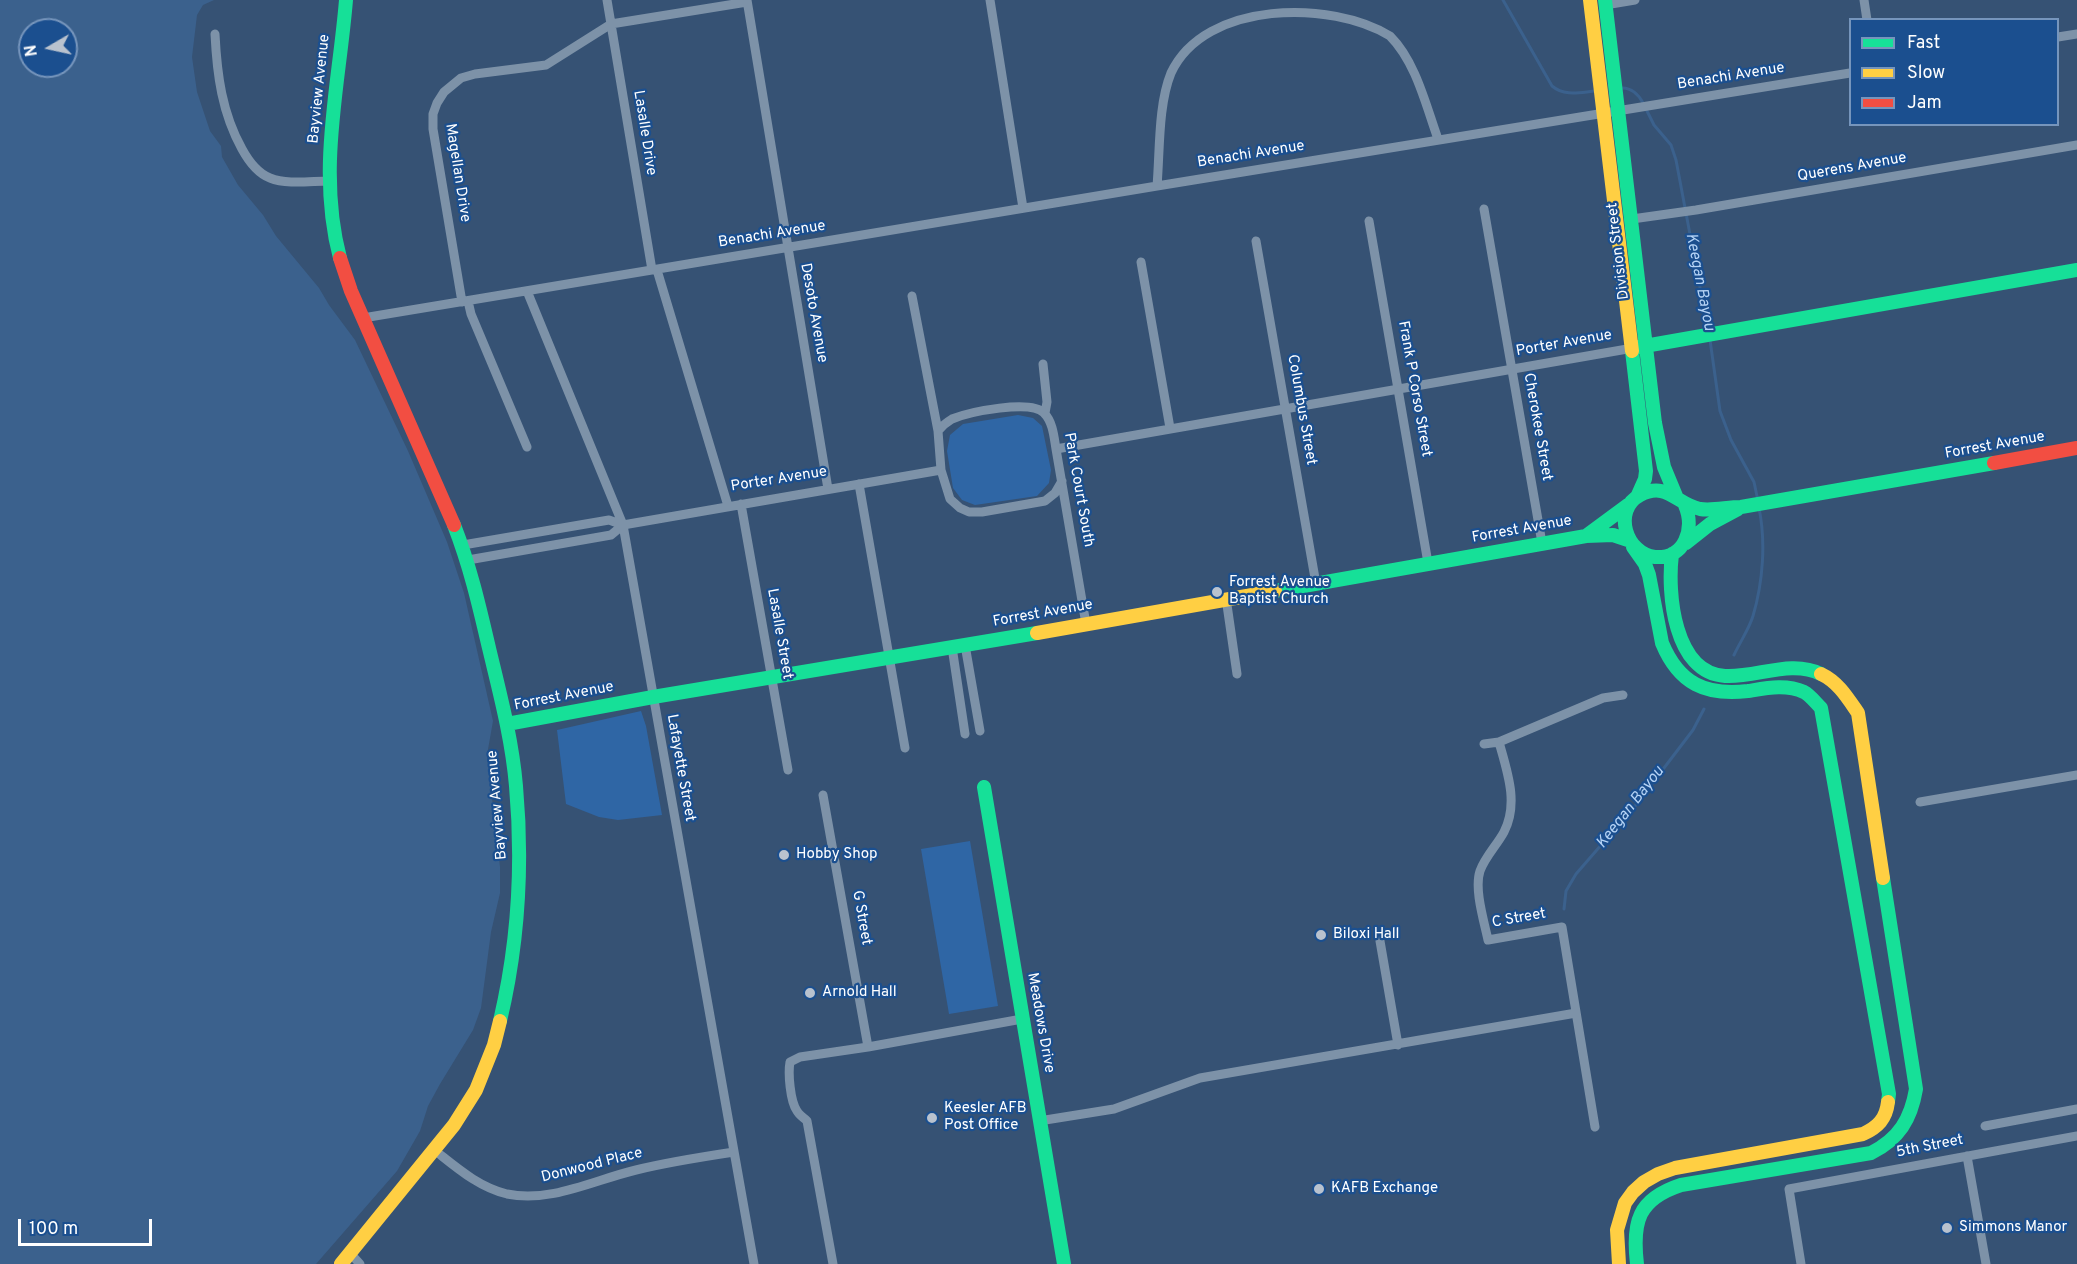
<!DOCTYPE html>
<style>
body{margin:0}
#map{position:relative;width:2077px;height:1264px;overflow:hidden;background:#365274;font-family:Overpass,sans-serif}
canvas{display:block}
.legend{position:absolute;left:1849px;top:18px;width:210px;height:108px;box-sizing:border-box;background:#1b4f8f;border:2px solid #7695bc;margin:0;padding:8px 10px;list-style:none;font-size:18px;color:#fff}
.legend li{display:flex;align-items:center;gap:12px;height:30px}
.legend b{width:30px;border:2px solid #7695bc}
.north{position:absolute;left:18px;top:18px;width:60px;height:60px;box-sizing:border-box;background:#1b4f8f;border:2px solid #7695bc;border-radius:50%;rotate:261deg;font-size:16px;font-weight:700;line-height:24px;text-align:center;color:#fff}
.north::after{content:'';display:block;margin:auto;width:21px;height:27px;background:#b9c2ce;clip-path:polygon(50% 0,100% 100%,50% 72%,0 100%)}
.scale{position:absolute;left:18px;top:1219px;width:134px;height:27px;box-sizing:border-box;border:3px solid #fff;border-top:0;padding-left:8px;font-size:18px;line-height:21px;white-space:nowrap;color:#fff;-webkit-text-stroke:4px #1b4f8f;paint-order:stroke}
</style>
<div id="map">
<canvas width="2077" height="1264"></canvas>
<ul class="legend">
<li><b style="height:8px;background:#16e098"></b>Fast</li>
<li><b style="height:8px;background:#ffcf43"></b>Slow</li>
<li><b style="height:8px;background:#f24e42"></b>Jam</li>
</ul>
<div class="north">N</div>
<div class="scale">100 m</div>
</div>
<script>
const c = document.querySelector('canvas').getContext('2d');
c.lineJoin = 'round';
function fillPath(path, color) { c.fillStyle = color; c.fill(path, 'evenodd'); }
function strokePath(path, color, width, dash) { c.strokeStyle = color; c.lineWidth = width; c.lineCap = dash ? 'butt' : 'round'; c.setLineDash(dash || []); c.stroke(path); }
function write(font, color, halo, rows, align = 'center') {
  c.font = font + ' Overpass,sans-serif'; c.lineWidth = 4.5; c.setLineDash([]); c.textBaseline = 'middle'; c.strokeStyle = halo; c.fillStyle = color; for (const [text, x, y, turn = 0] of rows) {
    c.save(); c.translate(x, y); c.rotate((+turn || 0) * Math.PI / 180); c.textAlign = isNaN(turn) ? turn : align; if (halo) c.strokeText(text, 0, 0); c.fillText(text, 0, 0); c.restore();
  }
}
fillPath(new Path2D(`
 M1018,415L1033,418L1042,426L1051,470L1049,483L1037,496L975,505L962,500L953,488L947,451L950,435L963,424Z
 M641,711L646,726L662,815L618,820L599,817L566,804L557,730Z
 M970,841L998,1006L949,1014L921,849Z`), '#2f66a5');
fillPath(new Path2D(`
 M0,0H214L203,5L197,15L192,57L197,92L210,131L221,146L222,157L238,185L263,215L276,236L319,288L329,305L355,340L408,451L447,542L464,593L493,721L487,755L500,867V893L491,932L481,1008L473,1030L440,1084L428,1106L420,1131L397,1171L316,1264H0ZM30,30H66V66H30Z`), '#3b618d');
strokePath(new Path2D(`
 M1503,0L1552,86C1565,97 1581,92 1596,91
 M1621,88C1631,87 1639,95 1643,103
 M1646,109L1654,125L1671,145L1676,160L1708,330
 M1710,340L1720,411L1731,440L1754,482L1758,501
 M1734,655C1740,642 1749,629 1753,616C1763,582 1766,542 1759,508
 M1564,909L1566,891L1576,874L1635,806L1693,730L1704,709`), '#3b618d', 3);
strokePath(new Path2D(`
 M607,0L652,270
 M747,0L828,489
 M990,0L1023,208
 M1864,0L1867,20
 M1605,5L1635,0
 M215,34C217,75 222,113 242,149C248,160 257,173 270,178C287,185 311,181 329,181
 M2058,37L2077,34
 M1157,186C1160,151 1158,105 1171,73C1205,0 1332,0 1390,36C1416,62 1426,106 1438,139
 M1484,209L1542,543
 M1632,219L1696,210L2077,145
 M1369,221L1428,563
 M1256,241L1316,584
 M1141,262L1170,428
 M657,270L728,506
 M527,291L623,525L754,1264
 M912,296L938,431L941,470L950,499L960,508L969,512H982L1045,501L1055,493L1062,481
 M468,301L471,314L527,447
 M462,302L433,129V114L437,103L444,92L461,78L475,74L546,65L611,24L747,2
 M363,318L1157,186L1850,73
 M1043,364L1047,402L1045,413
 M938,431C942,426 947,422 952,419C969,412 1031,399 1044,413C1053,422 1054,437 1056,449L1086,624
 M1056,449L1633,348
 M859,484L905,748
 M741,504L788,770
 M463,545L609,520L623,525
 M468,560L611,535L623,525L941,470
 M1226,598L1237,674
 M965,645L980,731
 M952,647L965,734
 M1499,742C1507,771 1519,803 1504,832C1497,845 1485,857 1480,871C1474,889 1484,921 1488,940L1562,927L1595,1127
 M1484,744L1499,742L1603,698L1623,695
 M823,795L868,1047
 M1920,802L2077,775
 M1380,941L1398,1045
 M1039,1121L1114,1109L1200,1078L1576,1013
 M1985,1126L2077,1109
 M433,1149C456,1167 478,1187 507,1194C551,1203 594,1180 636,1170C668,1162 701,1157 734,1152
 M1967,1156L1986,1264
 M350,1253L360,1264
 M833,1264L807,1121C804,1118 799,1115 797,1111C790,1101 788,1073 790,1062L800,1057L868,1047L1022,1019
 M1801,1264L1789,1189L2077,1136`), '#7d92a8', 9);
strokePath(new Path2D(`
 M1605,0L1655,423L1664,467L1676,496
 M340,258C317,171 339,86 346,0
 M1639,347L2077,270
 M1632,351L1646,471L1645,479L1637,497
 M1685,505C1695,529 1685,559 1655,557C1626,554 1612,510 1640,495C1667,481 1676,504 1700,509C1713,511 1727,507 1741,507L1994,463
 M454,525C470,566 479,605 489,648C500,694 512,739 516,786C523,864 518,945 500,1021
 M1586,536L1628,505
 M1686,543L1710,524L1738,509
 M1633,547L1645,564L1649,575L1662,643C1679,684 1706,696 1748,691C1767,688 1786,684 1804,692C1810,695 1816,703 1821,708L1889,1094L1888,1102
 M1672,554C1667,593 1674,673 1725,676C1756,678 1791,659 1821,674
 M1275,591L1586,536L1613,535L1628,540
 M507,724L653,697L1037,633
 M984,787L1064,1264
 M1637,1264C1632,1222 1638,1199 1681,1185L1871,1153C1899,1139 1911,1119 1916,1089L1883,878`), '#16e098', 14);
strokePath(new Path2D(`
 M1590,0L1632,351
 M1037,633L1275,591
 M1821,674C1838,682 1847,697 1858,713L1883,878
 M341,1264L454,1125L476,1090L494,1045L500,1021
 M1619,1264L1617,1230L1625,1203L1633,1192L1644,1182L1658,1174L1675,1168L1863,1134C1878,1127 1886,1119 1888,1102`), '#ffcf43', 14);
strokePath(new Path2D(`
 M340,258L351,291L454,525
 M1994,463L2077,448`), '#f24e42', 14);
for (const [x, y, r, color] of [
 [1217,592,6,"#b9c2ce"],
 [784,855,6,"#b9c2ce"],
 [1321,935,6,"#b9c2ce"],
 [810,993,6,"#b9c2ce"],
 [932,1118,6,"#b9c2ce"],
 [1319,1189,6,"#b9c2ce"],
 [1947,1228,6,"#b9c2ce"]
]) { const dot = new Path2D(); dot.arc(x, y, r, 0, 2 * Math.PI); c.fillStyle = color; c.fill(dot); strokePath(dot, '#1b4f8f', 2); }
write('15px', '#fff', '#1b4f8f', [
 ["Benachi Avenue",1731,77,-9],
 ["Bayview Avenue",320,89,-84],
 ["Lasalle Drive",644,133,81],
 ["Benachi Avenue",1251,155,-9],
 ["Querens Avenue",1852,168,-10],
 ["Magellan Drive",457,173,81],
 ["Benachi Avenue",772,235,-9],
 ["Division Street",1619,251,-97],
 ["Desoto Avenue",813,313,80],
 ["Porter Avenue",1564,344,-10],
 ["Frank P Corso Street",1414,389,80],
 ["Columbus Street",1301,410,80],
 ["Cherokee Street",1537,427,80],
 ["Forrest Avenue",1995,446,-10],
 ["Porter Avenue",779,480,-9],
 ["Park Court South",1078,490,80],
 ["Forrest Avenue",1522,530,-10],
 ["Forrest Avenue",1043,614,-10],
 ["Lasalle Street",779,634,80],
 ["Forrest Avenue",564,697,-11],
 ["Lafayette Street",680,768,80],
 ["Bayview Avenue",498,805,-95],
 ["G Street",861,918,80],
 ["C Street",1519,919,-10],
 ["Meadows Drive",1040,1023,80],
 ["5th Street",1930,1147,-11],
 ["Donwood Place",592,1166,-14]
]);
write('15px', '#fff', '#1b4f8f', [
 ["Forrest Avenue",1229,583],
 ["Baptist Church",1229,600],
 ["Hobby Shop",796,855],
 ["Biloxi Hall",1333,935],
 ["Arnold Hall",822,993],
 ["Keesler AFB",944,1109],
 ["Post Office",944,1126],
 ["KAFB Exchange",1331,1189],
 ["Simmons Manor",1959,1228]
], 'left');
write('italic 16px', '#b5d3f5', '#1b4f8f', [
 ["Keegan Bayou",1699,282,79],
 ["Keegan Bayou",1631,808,-52]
]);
</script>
